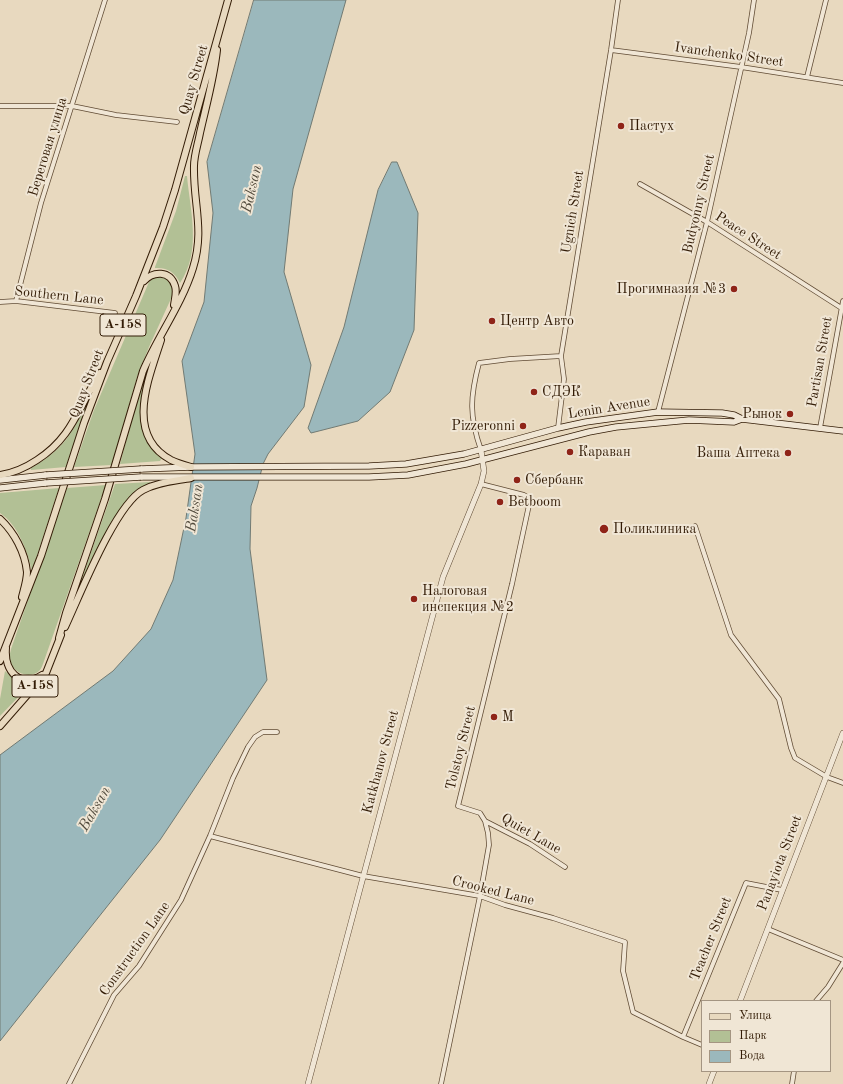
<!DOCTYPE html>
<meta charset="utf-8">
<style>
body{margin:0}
#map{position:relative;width:843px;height:1084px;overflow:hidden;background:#e8d9bf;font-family:"Old Standard TT",serif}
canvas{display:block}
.legend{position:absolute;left:701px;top:1000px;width:130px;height:72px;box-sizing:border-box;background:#f0e6d5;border:1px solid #a49582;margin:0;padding:5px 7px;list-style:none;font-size:12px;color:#331c06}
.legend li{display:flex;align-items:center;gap:8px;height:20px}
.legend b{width:20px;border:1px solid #a49582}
</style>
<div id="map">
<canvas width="843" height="1084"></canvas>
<ul class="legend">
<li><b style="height:5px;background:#e8d9bf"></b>Улица</li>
<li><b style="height:11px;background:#b2c095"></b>Парк</li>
<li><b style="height:11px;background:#9bb8bc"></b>Вода</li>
</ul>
</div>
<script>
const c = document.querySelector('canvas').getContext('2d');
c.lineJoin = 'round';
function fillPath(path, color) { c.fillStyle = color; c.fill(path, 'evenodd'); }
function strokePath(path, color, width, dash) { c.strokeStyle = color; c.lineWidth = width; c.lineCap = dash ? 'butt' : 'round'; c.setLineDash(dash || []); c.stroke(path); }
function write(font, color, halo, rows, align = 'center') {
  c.font = font + ' "Old Standard TT",serif'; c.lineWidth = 4; c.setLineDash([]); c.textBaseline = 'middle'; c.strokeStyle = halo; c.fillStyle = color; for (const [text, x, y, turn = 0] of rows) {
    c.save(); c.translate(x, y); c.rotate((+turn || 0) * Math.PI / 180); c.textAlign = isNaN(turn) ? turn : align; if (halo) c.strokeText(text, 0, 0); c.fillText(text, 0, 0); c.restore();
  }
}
fillPath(new Path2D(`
 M185,176H187C190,210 202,251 180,283C175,272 167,267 155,268V267L176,211Z
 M162,276C169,280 172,284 174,292L149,347L137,377L112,465L74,467L94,410L149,282L154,277Z
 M148,369C149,375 145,385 143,393C137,420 142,438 162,458L160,461L120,464L135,408Z
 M89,398L66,467L31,470V468C66,448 72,433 89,398Z
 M150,482L151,484L142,488L133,494L125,504L116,517L76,595L115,484Z
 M106,485L44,661C43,664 42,667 40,670C30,681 10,672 9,658C9,655 11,651 11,649L67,488Z
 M59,488L32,571C27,550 18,525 0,513V493Z
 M5,671L14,679L31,684L0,716V699Z`), '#b2c095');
const water = new Path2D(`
 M254,0H346L293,189L284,272L311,365L304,407L268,454L263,464L257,488L251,506L250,549L267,680L160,840L0,1041V755L113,671L151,629L173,580L186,518L195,454L182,361L204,302L213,213L207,162Z
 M392,162H397L418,213L414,330L390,392L358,421L311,433L308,428L344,327L378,190Z`);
fillPath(water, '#9bb8bc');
strokePath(water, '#717a73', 1);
const minor = new Path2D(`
 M611,50L741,67L843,83
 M807,77L826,0
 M0,106H72L116,115L177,122
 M640,184L707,222L843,309
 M16,301L41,203L105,0
 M0,302L16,301L115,313
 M658,412L707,222L749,33L754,0
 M558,428L564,379L561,356L611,50L618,0
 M820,428L843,301
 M481,450C469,416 470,397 479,363L510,359L561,356
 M695,526L731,635L779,699L791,748L795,758L827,777L843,783
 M485,821L530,844L565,867
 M210,836L363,876L480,896L505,905L553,918L625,942L623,971L633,1012L683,1037L702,1045
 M768,929L843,960
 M816,1001L828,987L843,963
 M683,1037L746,883L782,890
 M69,1084L114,995L139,966L181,900L210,836L233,778L248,747L255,737L263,732H277
 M441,1084L480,896L489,845L488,833L485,821L480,813L458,806L512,584L529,505V498L524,495L481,484
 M792,1084L794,1071`);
const tertiary = new Path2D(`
 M740,1001L843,733
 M308,1084L443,577L481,484L484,471L481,450
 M709,1084L714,1071`);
const secondary = new Path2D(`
 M141,469L191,467L369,466L406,464L464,454L558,428L586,422L658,412L722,413L734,415L742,419L843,431
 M141,477H369L408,475L466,464L589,432L616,427L689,420L734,422L742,419
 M0,480L46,475
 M0,488L46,483`);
const primary = new Path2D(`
 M144,281C153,271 170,270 175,286C177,292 175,298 174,305
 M161,340C149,378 124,435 171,460C177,463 184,465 191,467
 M0,475C14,473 25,468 37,460C73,437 78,407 100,373
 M0,519C14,532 25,552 27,572C27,580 24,589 22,597
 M65,627C80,595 115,505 143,490C158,482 175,481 191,478
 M59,638L66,613L105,499L143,371C158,336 182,304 193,268C205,230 193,203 194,166C194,155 198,144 200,133C206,106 214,78 217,50
 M6,648C4,671 20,689 42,675
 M0,661L41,556L84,423L107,362L136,296L163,227L175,190L228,0
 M0,726L28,694L46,673L61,635`);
strokePath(minor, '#604b34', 5.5);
strokePath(tertiary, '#604b34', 6);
strokePath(secondary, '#331c06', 7);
strokePath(primary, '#331c06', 8);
strokePath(minor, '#f0e6d5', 4);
strokePath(tertiary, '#f0e6d5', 5);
strokePath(secondary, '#f0e6d5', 5.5);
strokePath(primary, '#e8d9bf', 6);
const secondaryBridge = new Path2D(`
 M46,475L141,469
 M46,483L141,477`);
strokePath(secondaryBridge, '#331c06', 7, []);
strokePath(secondaryBridge, '#f0e6d5', 5.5);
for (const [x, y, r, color] of [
 [621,126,4,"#8f2418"],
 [734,289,4,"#8f2418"],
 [492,321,4,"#8f2418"],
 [534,392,4,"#8f2418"],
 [790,414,4,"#8f2418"],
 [523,426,4,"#8f2418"],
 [570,452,4,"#8f2418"],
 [788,453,4,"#8f2418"],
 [517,480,4,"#8f2418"],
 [500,502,4,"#8f2418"],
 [604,529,5,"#8f2418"],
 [414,599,4,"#8f2418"],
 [494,717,4,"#8f2418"]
]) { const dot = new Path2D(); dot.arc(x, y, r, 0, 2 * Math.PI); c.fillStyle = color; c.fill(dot); strokePath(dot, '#f0e6d5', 1.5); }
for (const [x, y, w] of [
 [123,325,46],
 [35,686,46]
]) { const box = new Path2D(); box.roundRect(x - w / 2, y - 11, w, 22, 3); c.fillStyle = '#f0e6d5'; c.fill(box); strokePath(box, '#331c06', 1); }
write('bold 13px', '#331c06', null, [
 ["А-158",123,325],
 ["А-158",35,686]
]);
write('14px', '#331c06', '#f0e6d5', [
 ["Ivanchenko Street",729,55,8],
 ["Quay Street",194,80,-74],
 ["Береговая улица",48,147,-73],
 ["Budyonny Street",699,204,-77],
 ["Ugnich Street",573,212,-81],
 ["Peace Street",748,236,33],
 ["Southern Lane",59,296,6],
 ["Partisan Street",820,362,-80],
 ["Quay Street",87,384,-69],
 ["Lenin Avenue",609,408,-9],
 ["Tolstoy Street",461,748,-76],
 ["Katkhanov Street",381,762,-75],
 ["Quiet Lane",531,834,30],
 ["Panayiota Street",780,863,-69],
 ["Crooked Lane",493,891,14],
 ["Teacher Street",711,939,-68],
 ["Construction Lane",135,949,-55]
]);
write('14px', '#331c06', '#f0e6d5', [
 ["Пастух",629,126],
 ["Прогимназия №3",726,289,"right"],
 ["Центр Авто",500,321],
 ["СДЭК",542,392],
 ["Рынок",782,414,"right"],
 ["Pizzeronni",515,426,"right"],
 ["Караван",578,452],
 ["Ваша Аптека",780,453,"right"],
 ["Сбербанк",525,480],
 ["Betboom",508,502],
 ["Поликлиника",613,529],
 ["Налоговая",422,591],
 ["инспекция №2",422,607],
 ["М",502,717]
], 'left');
write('italic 15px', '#524b3d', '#f0e6d5', [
 ["Baksan",252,189,-77],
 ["Baksan",195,508,-81],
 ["Baksan",95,809,-60]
]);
</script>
